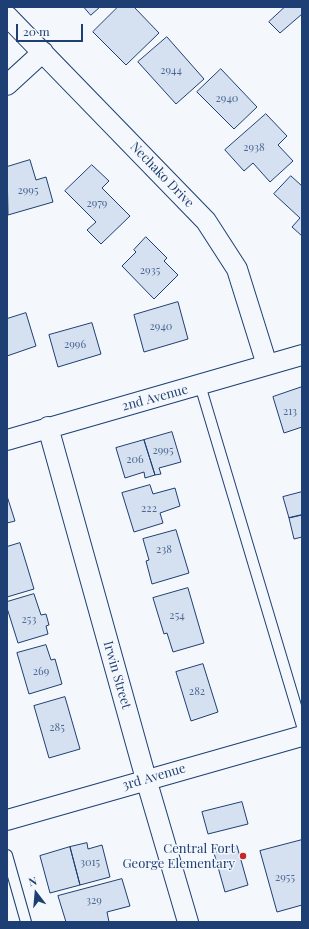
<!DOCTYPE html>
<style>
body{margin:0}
#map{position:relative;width:309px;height:929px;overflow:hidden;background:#f4f7fb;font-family:"Playfair Display",serif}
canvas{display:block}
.frame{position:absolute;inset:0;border:8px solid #1d3f73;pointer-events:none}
.north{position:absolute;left:16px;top:873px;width:40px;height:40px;-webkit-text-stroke:3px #f4f7fb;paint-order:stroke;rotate:344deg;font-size:11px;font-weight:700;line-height:16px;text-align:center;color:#1d3f73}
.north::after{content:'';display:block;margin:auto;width:14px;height:18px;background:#1d3f73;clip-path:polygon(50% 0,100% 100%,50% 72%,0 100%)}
.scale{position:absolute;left:16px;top:24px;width:67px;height:18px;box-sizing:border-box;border:2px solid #1d3f73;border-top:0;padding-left:5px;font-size:12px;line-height:14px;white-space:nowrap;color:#1d3f73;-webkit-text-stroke:3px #f4f7fb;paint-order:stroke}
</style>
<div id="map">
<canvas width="309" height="929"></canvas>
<div class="frame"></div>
<div class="north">N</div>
<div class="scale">20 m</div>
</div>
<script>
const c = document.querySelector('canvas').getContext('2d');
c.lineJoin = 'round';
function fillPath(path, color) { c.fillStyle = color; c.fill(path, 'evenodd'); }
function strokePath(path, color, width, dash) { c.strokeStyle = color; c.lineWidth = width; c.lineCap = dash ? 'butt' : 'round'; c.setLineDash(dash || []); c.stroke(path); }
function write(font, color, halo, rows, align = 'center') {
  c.font = font + ' "Playfair Display",serif'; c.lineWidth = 3; c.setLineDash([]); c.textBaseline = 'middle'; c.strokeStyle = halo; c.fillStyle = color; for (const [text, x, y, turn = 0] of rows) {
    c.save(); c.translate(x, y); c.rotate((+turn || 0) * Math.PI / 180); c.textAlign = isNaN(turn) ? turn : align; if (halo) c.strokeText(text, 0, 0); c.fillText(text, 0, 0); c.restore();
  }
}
const building = new Path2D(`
 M84,7H100L91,15Z
 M118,7H134L159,33L126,65L93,32Z
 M285,7H302V14L280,33L269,22Z
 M167,37L204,79L176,104L138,62Z
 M221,69L257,107L234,129L197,92Z
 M266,114L287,136L278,145L293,161L270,182L253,163L244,171L225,150Z
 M30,160L36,180L46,177L53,202L8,215L7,167Z
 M92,165L109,181L102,188L130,216L101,244L87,230L96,222L65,191Z
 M291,176L302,186V236L292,227L300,218L274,194Z
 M146,237L167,258L164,261L178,275L154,299L122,266L136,252L134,250Z
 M178,302L188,339L144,352L134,315Z
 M26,313L36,346L7,356V319Z
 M92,323L101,354L58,367L49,335Z
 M302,387V427L284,433L273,397Z
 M172,432L181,462L159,468L161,474L155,475L144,440Z
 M144,440L155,475L145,478L144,472L125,478L116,448Z
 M150,485L153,494L175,488L180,506L160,513L163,523L134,532L122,493Z
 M302,492V515L289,518L283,497Z
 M7,496L15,521L7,523Z
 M302,515V537L294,539L289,518Z
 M176,530L189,573L152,584L146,561L149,560L143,539Z
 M20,543L34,589L7,597V547Z
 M188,588L204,643L173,652L167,633L164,634L153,598Z
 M34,594L41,615L46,614L49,625L46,626L48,634L18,643L7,608V602Z
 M46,645L51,660L55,659L62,684L29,694L17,653Z
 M203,664L218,712L191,721L176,672Z
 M65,697L80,749L49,758L34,706Z
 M242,802L248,824L208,834L202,812Z
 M302,840V905L277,912L260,851Z
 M87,843L88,849L102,845L110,877L80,885L70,847Z
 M237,846L248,885L225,892L214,853Z
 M70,847L80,885L50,893L40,856Z
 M122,879L130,906L107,912L109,922H66L58,896Z`);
fillPath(building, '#d5e0f0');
strokePath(building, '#1d3f73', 1);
const lane = new Path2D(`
 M200,385L302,726
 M7,855L26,922`);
const street = new Path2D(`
 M7,16L206,221L237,269L267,365
 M7,85L43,52
 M48,427L146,779L188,922
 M7,440L302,355
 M7,820L302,736`);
strokePath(lane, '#1d3f73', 12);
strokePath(street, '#1d3f73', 22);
strokePath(lane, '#f4f7fb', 10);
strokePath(street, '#f4f7fb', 20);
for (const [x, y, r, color] of [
 [243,856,4,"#c62828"]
]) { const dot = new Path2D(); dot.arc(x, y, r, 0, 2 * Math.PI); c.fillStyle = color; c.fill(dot); strokePath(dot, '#f4f7fb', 1.5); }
write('11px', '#4b6792', null, [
 ["2944",171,71],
 ["2940",227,99],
 ["2938",254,148],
 ["2995",28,191],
 ["2979",97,204],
 ["2935",150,271],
 ["2940",161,327],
 ["2996",75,345],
 ["213",290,412],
 ["2995",163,451],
 ["206",135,460],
 ["222",149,509],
 ["238",164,550],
 ["254",177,616],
 ["253",29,620],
 ["269",41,672],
 ["282",197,692],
 ["285",57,728],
 ["3015",90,863],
 ["2955",285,878],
 ["329",94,901]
]);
write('13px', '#1d3f73', '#f4f7fb', [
 ["Nechako Drive",162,175,46],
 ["2nd Avenue",155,398,-15],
 ["Irwin Street",117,675,74],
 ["3rd Avenue",154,777,-16]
]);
write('13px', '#1d3f73', '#f4f7fb', [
 ["Central Fort",235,849],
 ["George Elementary",235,864]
], 'right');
</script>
